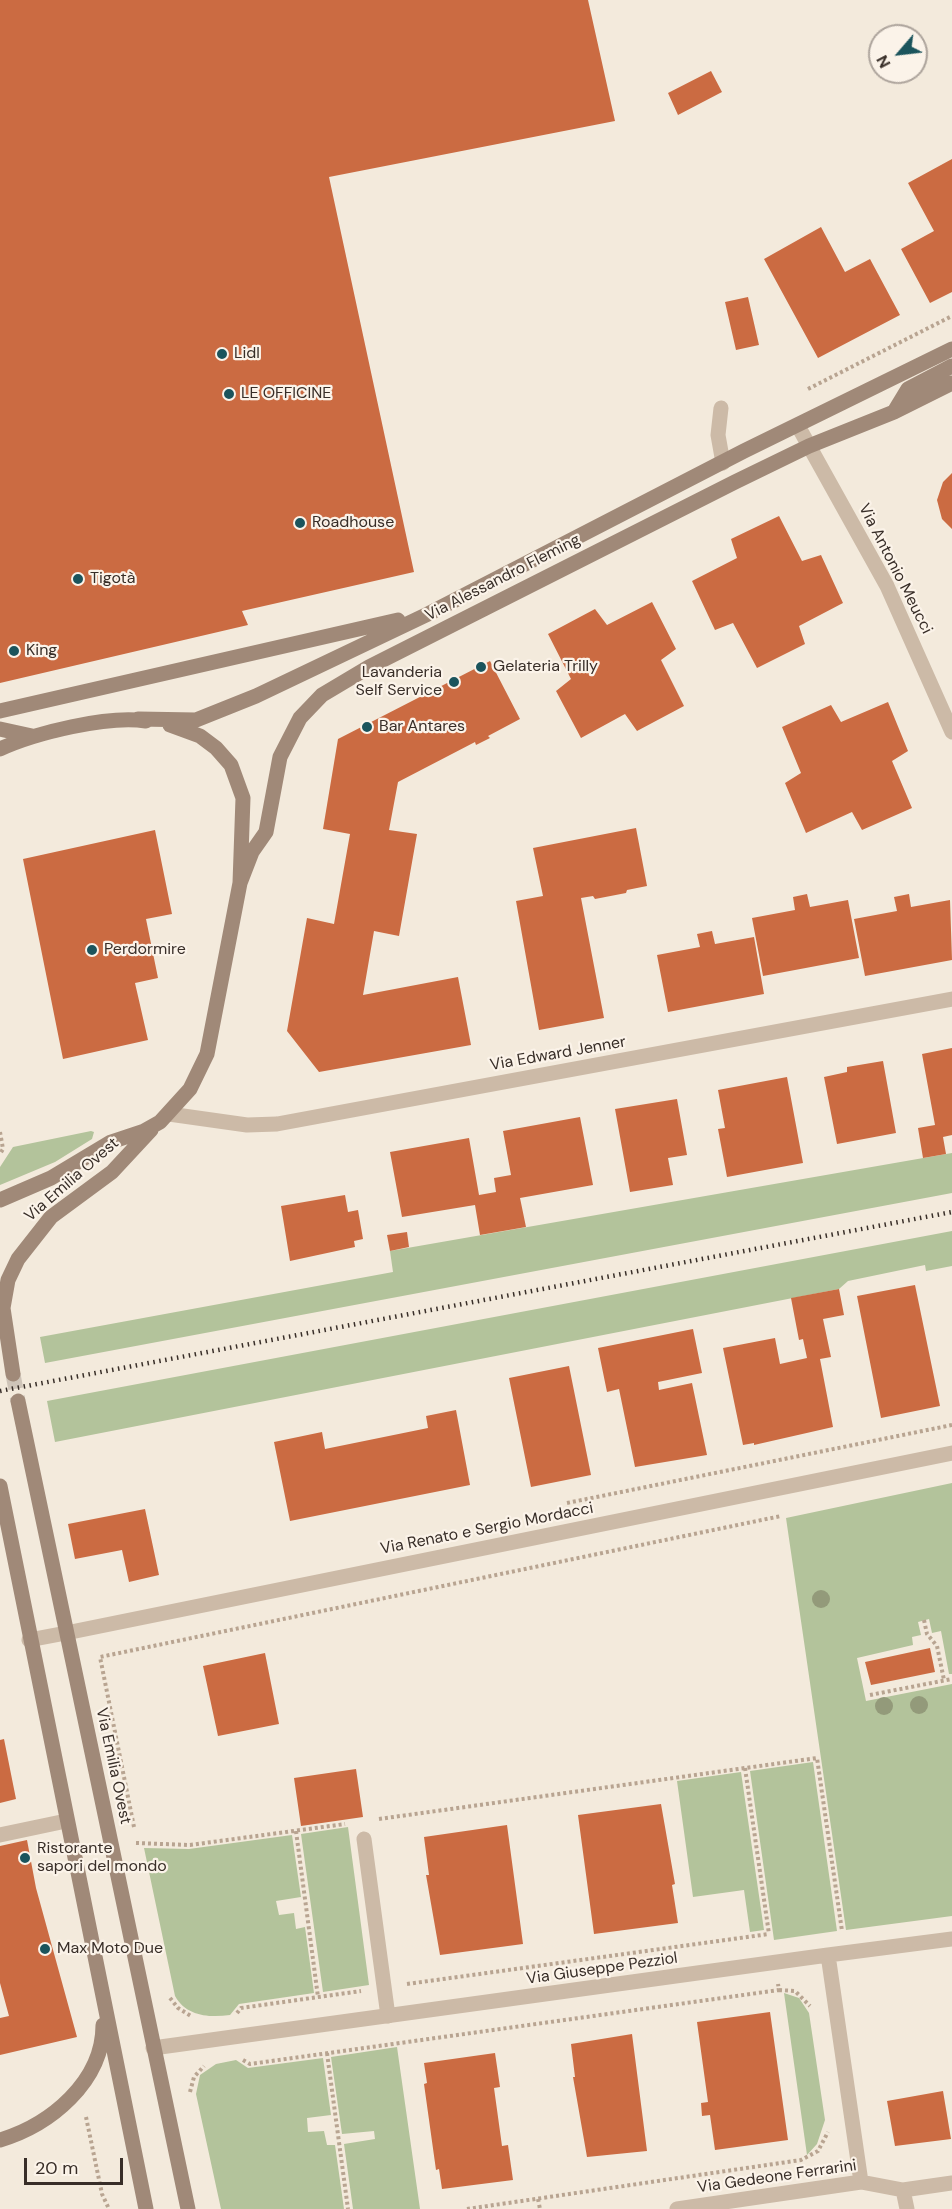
<!DOCTYPE html>
<meta charset="utf-8">
<style>
body{margin:0}
#map{position:relative;width:952px;height:2209px;overflow:hidden;background:#f3eadc;font-family:"DM Sans",sans-serif}
canvas{display:block}
.north{position:absolute;left:868px;top:24px;width:60px;height:60px;box-sizing:border-box;background:#fbf3e9;border:2px solid #ada49c;border-radius:50%;rotate:242deg;font-size:16px;font-weight:700;line-height:24px;text-align:center;color:#382e28}
.north::after{content:'';display:block;margin:auto;width:21px;height:27px;background:#1b545c;clip-path:polygon(50% 0,100% 100%,50% 72%,0 100%)}
.scale{position:absolute;left:24px;top:2158px;width:99px;height:27px;box-sizing:border-box;border:3px solid #382e28;border-top:0;padding-left:8px;font-size:18px;line-height:21px;white-space:nowrap;color:#382e28;-webkit-text-stroke:4px #fbf3e9;paint-order:stroke}
</style>
<div id="map">
<canvas width="952" height="2209"></canvas>
<div class="north">N</div>
<div class="scale">20 m</div>
</div>
<script>
const c = document.querySelector('canvas').getContext('2d');
c.lineJoin = 'round';
function fillPath(path, color) { c.fillStyle = color; c.fill(path, 'evenodd'); }
function strokePath(path, color, width, dash) { c.strokeStyle = color; c.lineWidth = width; c.lineCap = dash ? 'butt' : 'round'; c.setLineDash(dash || []); c.stroke(path); }
function write(font, color, halo, rows, align = 'center') {
  c.font = font + ' "DM Sans",sans-serif'; c.lineWidth = 4.5; c.setLineDash([]); c.textBaseline = 'middle'; c.strokeStyle = halo; c.fillStyle = color; for (const [text, x, y, turn = 0] of rows) {
    c.save(); c.translate(x, y); c.rotate((+turn || 0) * Math.PI / 180); c.textAlign = isNaN(turn) ? turn : align; if (halo) c.strokeText(text, 0, 0); c.fillText(text, 0, 0); c.restore();
  }
}
fillPath(new Path2D(`
 M91,1131L94,1132L92,1139L55,1162L0,1185V1167L13,1147Z
 M952,1153V1193L45,1363L40,1337L393,1272L390,1251Z
 M952,1231V1266L926,1271L925,1265L848,1281L839,1289L55,1442L47,1401Z
 M952,1483V1674H949L941,1631L932,1633L929,1619L918,1622L921,1635L912,1637L913,1645L857,1658L866,1701L952,1684V1916L846,1930L786,1518Z
 M813,1762L837,1931L774,1940L750,1771Z
 M741,1772L764,1930L750,1932L744,1890L693,1897L677,1781Z
 M348,1827L369,1985L323,1992L301,1834Z
 M292,1835L301,1897L276,1901L279,1915L294,1913L296,1929L305,1927L314,1993L239,2004L230,2015C209,2018 186,2016 175,1996L144,1848L189,1849Z
 M784,1993L799,1998L809,2013L825,2120L817,2144L807,2155Z
 M397,2047L420,2209H353L344,2144L375,2139L374,2131L342,2134L331,2057Z
 M323,2058L331,2115L307,2118L308,2132L324,2131L327,2145H335L344,2209H221L196,2094L200,2075L216,2064L236,2060L248,2068Z`), '#b3c39b');
fillPath(new Path2D(`
 M0,0H588L615,121L329,177L414,572L242,611L248,625L0,683Z
 M711,71L722,92L678,115L668,93Z
 M952,159V292L930,303L901,249L934,231L908,183Z
 M821,227L845,272L870,259L900,315L818,358L764,259Z
 M748,297L759,345L736,350L725,302Z
 M952,473V529L942,519L937,500L943,482Z
 M779,516L802,561L821,555L843,603L799,626L805,644L757,668L733,623L715,630L692,581L737,558L731,539Z
 M652,602L676,649L661,660L684,706L637,731L625,714L581,738L556,691L571,679L548,634L595,609L607,625Z
 M490,661L520,719L488,736L490,738L476,745L475,742L398,782L389,830L417,834L399,936L374,931L363,995L458,977L471,1045L319,1072L287,1031L307,918L334,924L350,834L323,829L338,739Z
 M888,702L908,751L892,761L912,808L862,830L852,812L806,833L785,783L801,773L782,727L831,705L841,722Z
 M636,828L647,886L627,890L626,893L595,899L593,896L581,898L604,1018L539,1030L516,901L543,896L533,848Z
 M155,830L172,914L146,919L158,978L135,983L148,1040L63,1059L23,859Z
 M807,894L810,907L848,900L859,958L763,976L752,918L795,910L793,897Z
 M909,894L911,907L950,900L952,960L865,976L854,919L897,911L894,897Z
 M712,931L715,944L754,937L764,994L668,1012L657,955L700,947L697,934Z
 M952,1048V1135L943,1137L946,1154L923,1158L918,1128L935,1125L922,1054Z
 M883,1061L896,1133L837,1144L824,1077L847,1072V1067Z
 M787,1077L803,1163L727,1177L718,1129L725,1128L718,1090Z
 M677,1099L687,1155L668,1158L673,1185L630,1192L615,1109Z
 M580,1117L593,1185L520,1198L526,1227L480,1235L475,1205L402,1217L390,1152L469,1138L479,1195L496,1192L494,1178L511,1175L503,1131Z
 M345,1195L348,1212L358,1210L363,1239L354,1241L355,1247L290,1261L281,1206Z
 M407,1232L409,1247L390,1251L387,1235Z
 M915,1285L940,1406L881,1418L857,1296Z
 M839,1289L844,1315L823,1319L831,1357L820,1359L833,1427L754,1445V1443L743,1445L723,1348L775,1338L780,1364L807,1358L803,1339L799,1340L791,1298Z
 M693,1329L702,1373L658,1382L659,1390L692,1383L707,1455L635,1467L619,1389L607,1392L598,1348Z
 M569,1366L591,1475L531,1487L509,1378Z
 M456,1410L470,1485L290,1521L274,1442L322,1432L325,1449L428,1428L426,1416Z
 M145,1509L159,1575L129,1582L122,1550L75,1559L68,1524Z
 M930,1648L935,1672L871,1685L865,1662Z
 M265,1653L279,1724L218,1736L203,1666Z
 M4,1739L16,1799L0,1803V1740Z
 M356,1769L363,1817L301,1826L294,1778Z
 M661,1804L675,1884L672,1885L678,1923L594,1934L578,1815Z
 M507,1825L523,1944L440,1955L426,1875H429L424,1837Z
 M27,1840L36,1888L77,2037L0,2055V2018L9,2016L0,1983V1846Z
 M770,2012L788,2140L715,2150L710,2115L702,2116L701,2103L708,2102L697,2022Z
 M632,2034L647,2151L587,2157L573,2077H575L571,2044Z
 M495,2053L500,2087L494,2088L502,2146L508,2145L513,2180L442,2189L439,2169L436,2170L424,2084L427,2083L424,2063Z
 M943,2091L951,2139L895,2146L887,2101Z`), '#cb6b42');
strokePath(new Path2D(`
 M13,1374L18,1401`), '#cec4b8', 15, [15, 8]);
strokePath(new Path2D(`
 M808,389L952,316
 M0,1132L3,1149L0,1154
 M567,1503L952,1425
 M924,1620L927,1634L937,1646L944,1680
 M870,1695L952,1679
 M745,1768L769,1934
 M379,1819L817,1758L842,1931
 M134,1827L100,1657L781,1516
 M296,1831L318,1997
 M136,1843L190,1845L345,1824
 M407,1984L769,1934
 M779,1990L795,1991L810,2006
 M170,1998L178,2008L191,2016
 M237,2013L241,2008L361,1991
 M327,2053L348,2209
 M243,2060L250,2064L779,1990L778,1984
 M190,2092L194,2077L204,2066
 M86,2117L102,2194L109,2209
 M538,2199L540,2209
 M467,2209L801,2160L818,2151L828,2132`), '#b8a491', 4, [3, 3]);
strokePath(new Path2D(`
 M721,408L718,435L723,463
 M29,1640L66,1633
 M0,1835L66,1821
 M364,1839L388,2016`), '#ccbaa7', 15);
strokePath(new Path2D(`
 M798,426L887,586L952,732
 M169,1114L247,1125L277,1124L952,999
 M66,1633L952,1453
 M828,1955L952,1939
 M153,2048L828,1955L861,2182
 M903,2190L907,2209
 M677,2209L861,2182L903,2190L952,2183`), '#ccbaa7', 15);
strokePath(new Path2D(`
 M894,412L908,389L952,366
 M0,711L398,620
 M138,719L196,720L256,696L428,614L744,451L952,349
 M0,729L32,736
 M0,749C35,733 108,715 146,721
 M240,883L252,852L266,832L280,757L300,718L322,695L369,667L735,482L809,446L894,412L952,383
 M0,1200L51,1178L111,1142L144,1131L160,1122L190,1089L207,1054L240,883L243,798L231,765L216,748L200,736L170,725
 M13,1374L3,1308L8,1280L18,1259L51,1217L112,1172L151,1130
 M18,1401L188,2209
 M0,1486L146,2209
 M0,2140C50,2125 103,2082 103,2025`), '#a08978', 15);
strokePath(new Path2D(`
 M0,1391L952,1212`), '#382e28', 4.5, [1.5, 4.5]);
c.fillStyle = '#939a7a';
for (const [x, y] of [
 [821,1599],
 [919,1705],
 [884,1706]
]) { c.beginPath(); c.arc(x, y, 9, 0, 2 * Math.PI); c.fill(); }
for (const [x, y, r, color] of [
 [222,354,6,"#1b545c"],
 [229,394,6,"#1b545c"],
 [300,523,6,"#1b545c"],
 [78,579,6,"#1b545c"],
 [14,651,6,"#1b545c"],
 [481,667,6,"#1b545c"],
 [454,682,6,"#1b545c"],
 [367,727,6,"#1b545c"],
 [92,950,6,"#1b545c"],
 [25,1858,6,"#1b545c"],
 [45,1949,6,"#1b545c"]
]) { const dot = new Path2D(); dot.arc(x, y, r, 0, 2 * Math.PI); c.fillStyle = color; c.fill(dot); strokePath(dot, '#fbf3e9', 2); }
write('16px', '#382e28', '#fbf3e9', [
 ["Lidl",234,354],
 ["LE OFFICINE",241,394],
 ["Roadhouse",312,523],
 ["Tigotà",90,579],
 ["King",26,651],
 ["Gelateria Trilly",493,667],
 ["Lavanderia",442,673,"right"],
 ["Self Service",442,691,"right"],
 ["Bar Antares",379,727],
 ["Perdormire",104,950],
 ["Ristorante",37,1849],
 ["sapori del mondo",37,1867],
 ["Max Moto Due",57,1949]
], 'left');
write('16px', '#382e28', '#fbf3e9', [
 ["Via Antonio Meucci",895,569,63],
 ["Via Alessandro Fleming",503,578,-27],
 ["Via Edward Jenner",558,1054,-10],
 ["Via Emilia Ovest",72,1180,-41],
 ["Via Renato e Sergio Mordacci",487,1529,-11],
 ["Via Emilia Ovest",113,1766,78],
 ["Via Giuseppe Pezziol",602,1969,-8],
 ["Via Gedeone Ferrarini",777,2177,-8]
]);
</script>
